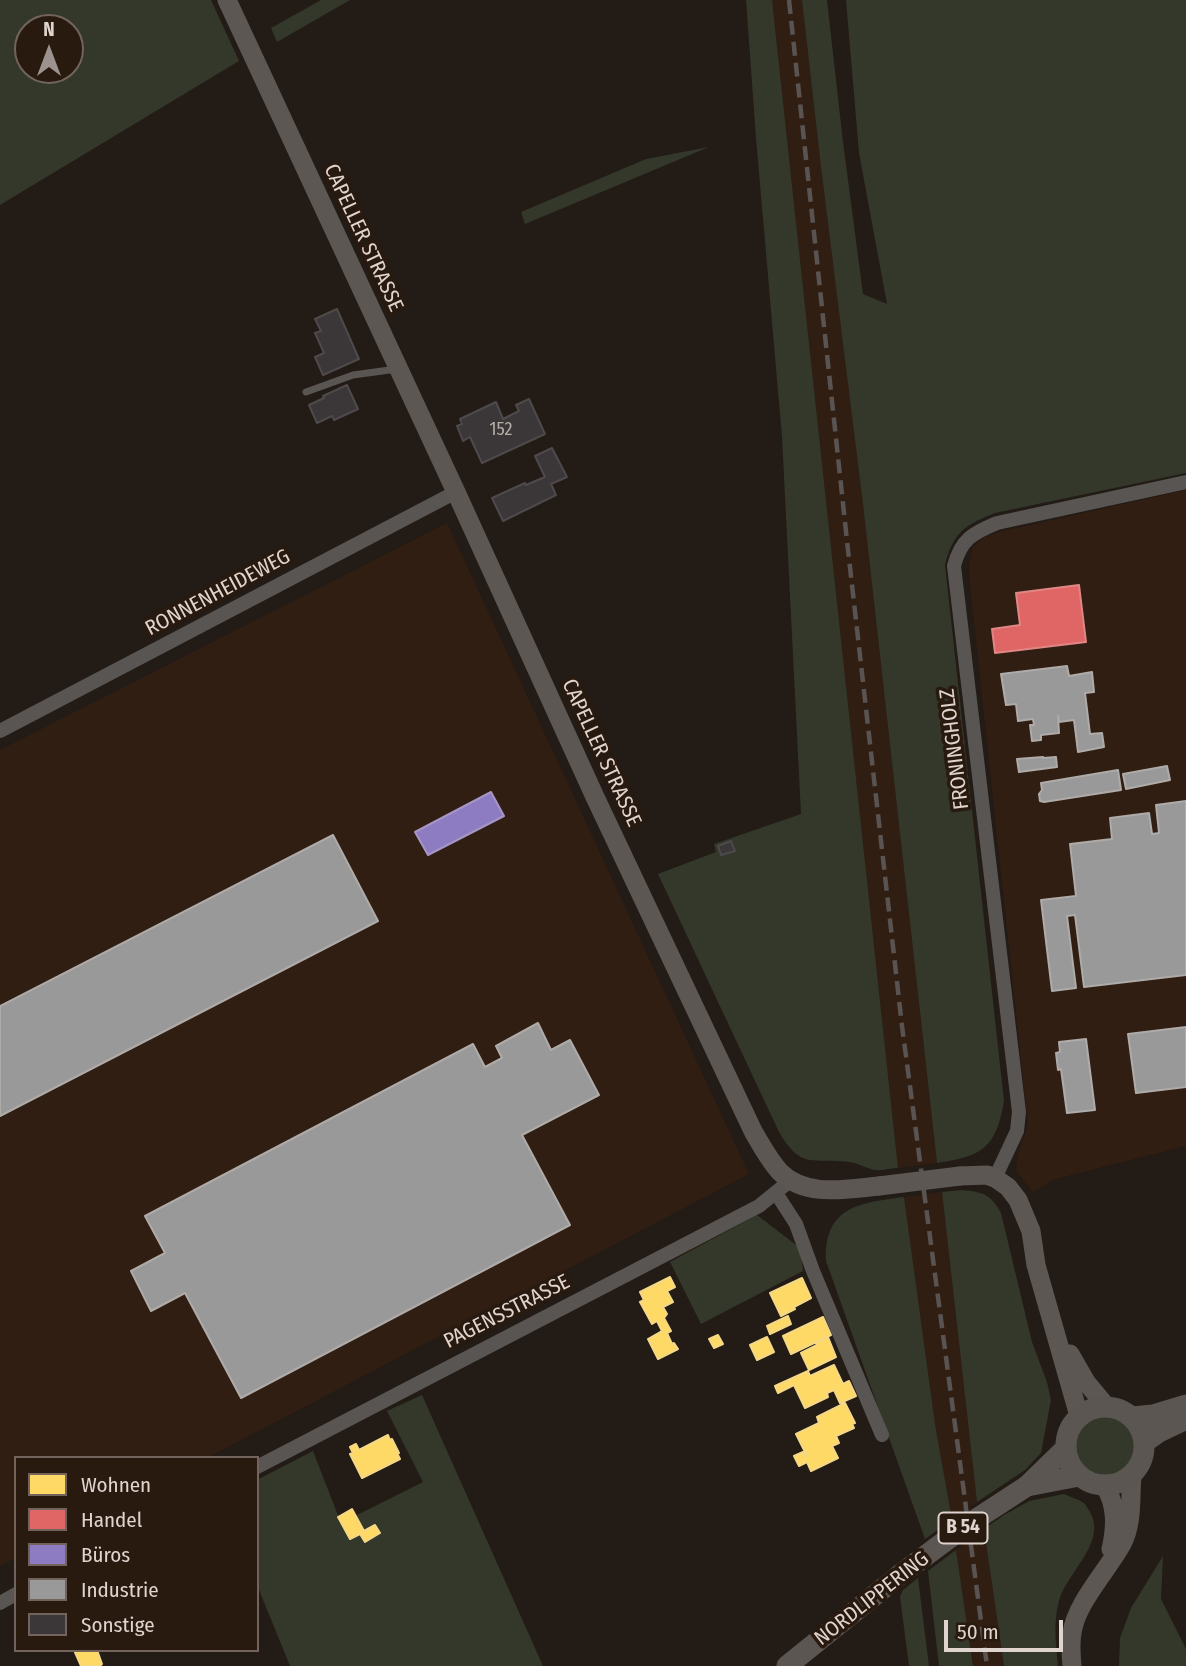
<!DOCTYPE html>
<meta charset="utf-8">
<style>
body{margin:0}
#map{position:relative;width:1186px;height:1666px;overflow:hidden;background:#231b16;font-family:"Fira Sans Condensed",sans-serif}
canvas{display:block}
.legend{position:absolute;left:14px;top:1456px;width:245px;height:196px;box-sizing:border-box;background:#291a10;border:2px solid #72645c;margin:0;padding:9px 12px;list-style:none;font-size:21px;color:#dfd4ce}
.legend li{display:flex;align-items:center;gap:14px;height:35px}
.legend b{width:35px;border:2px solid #72645c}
.north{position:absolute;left:14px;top:14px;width:70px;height:70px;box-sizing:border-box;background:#291a10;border:2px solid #72645c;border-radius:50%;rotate:0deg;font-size:19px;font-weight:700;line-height:28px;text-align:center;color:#dfd4ce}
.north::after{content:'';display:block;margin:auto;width:24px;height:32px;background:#9d938e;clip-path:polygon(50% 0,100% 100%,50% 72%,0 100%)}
.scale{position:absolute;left:944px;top:1620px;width:119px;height:32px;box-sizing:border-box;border:4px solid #dfd4ce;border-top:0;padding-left:9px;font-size:21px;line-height:24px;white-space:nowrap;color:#dfd4ce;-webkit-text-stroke:5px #291a10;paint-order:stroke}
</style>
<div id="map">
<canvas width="1186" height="1666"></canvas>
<ul class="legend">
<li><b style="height:19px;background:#ffd966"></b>Wohnen</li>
<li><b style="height:19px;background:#e06666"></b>Handel</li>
<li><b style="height:19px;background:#8e7cc3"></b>Büros</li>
<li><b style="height:19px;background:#999"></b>Industrie</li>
<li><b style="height:19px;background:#3b3738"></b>Sonstige</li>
</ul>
<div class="north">N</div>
<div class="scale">50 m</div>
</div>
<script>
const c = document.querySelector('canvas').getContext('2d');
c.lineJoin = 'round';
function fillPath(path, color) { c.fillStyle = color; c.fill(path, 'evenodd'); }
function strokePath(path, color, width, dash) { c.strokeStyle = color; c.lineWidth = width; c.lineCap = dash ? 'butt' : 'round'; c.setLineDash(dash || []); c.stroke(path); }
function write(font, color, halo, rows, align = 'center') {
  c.font = font + ' "Fira Sans Condensed",sans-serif'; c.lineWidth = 7; c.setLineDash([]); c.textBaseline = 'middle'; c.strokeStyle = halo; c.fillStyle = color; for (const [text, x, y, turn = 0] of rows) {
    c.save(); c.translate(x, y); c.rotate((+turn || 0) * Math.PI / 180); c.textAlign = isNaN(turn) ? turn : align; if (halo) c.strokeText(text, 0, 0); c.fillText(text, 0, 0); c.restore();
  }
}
fillPath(new Path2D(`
 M772,0H802L821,167L863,504L937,1163L898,1168Z
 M1186,490V1146L1055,1179L1033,1192L1016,1171L1018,1154L1028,1125L970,584L969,565L973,547L983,538L999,532Z
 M447,523L749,1174L207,1458H16V1558L0,1566V750Z
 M942,1192L977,1502L952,1520L935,1424L904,1197Z
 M984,1529L1004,1666H973L956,1550Z`), '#311e12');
fillPath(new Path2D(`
 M0,0H211L239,61L0,205ZM28,28H70V70H28Z
 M321,0H350L277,42L271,28Z
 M746,0H772L898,1168C891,1168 883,1171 876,1170C867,1169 858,1163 849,1162C812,1157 802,1171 779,1132L658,874L716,852L714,844L801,814L782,437L756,138Z
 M802,0H827L843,142L863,294L887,304L859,153L846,0H1186V473L995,513C965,525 953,532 945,565L1004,1101C996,1148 983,1156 937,1163L863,504L821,167Z
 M709,147L525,224L521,212L646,159Z
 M962,1190C983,1192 991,1194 1001,1213L1032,1342L1047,1382L1051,1400L1041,1453L1025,1470L977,1502L942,1192Z
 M904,1197L935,1424L952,1520L925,1539L826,1261C824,1206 860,1203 904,1197Z
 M757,1215L800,1248L803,1271L701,1324L670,1262Z
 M422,1395L543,1666H290L257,1585V1480L313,1451L341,1523L423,1482L387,1411Z
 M1072 1445a31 31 0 1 1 62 0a31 31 0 1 1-62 0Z
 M1064,1494C1070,1497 1078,1499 1084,1503C1086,1505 1088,1509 1090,1512C1107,1543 1067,1572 1059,1601C1053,1623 1056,1644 1058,1666H1004L984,1529L1004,1515L1029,1501Z
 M956,1550L973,1666H939L928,1571Z
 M1163,1556L1161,1599L1186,1649V1666H1119L1120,1638L1131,1608Z
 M918,1578L929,1666H909L900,1597L903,1590Z`), '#33382a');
const homes = new Path2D(`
 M670,1277L675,1287L667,1291L673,1302L663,1307L667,1314L664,1318L671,1331L667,1333L672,1344L674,1343L678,1349L658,1359L648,1339L662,1331L657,1321L652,1324L640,1302L644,1300L640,1292Z
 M802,1278L811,1298L794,1307L795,1309L781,1316L770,1293Z
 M788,1316L791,1324L770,1334L767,1326Z
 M823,1317L831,1335L791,1354L783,1336Z
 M718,1335L723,1344L714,1348L709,1339Z
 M767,1337L774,1352L757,1360L750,1345Z
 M828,1337L836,1357L809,1370L801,1353L817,1345L815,1342Z
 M834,1365L843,1384L849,1381L856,1396L840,1403L834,1390L827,1393L828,1397L805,1408L794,1385L778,1393L775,1386L808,1371L810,1376Z
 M845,1403L855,1423L852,1424L854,1428L836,1436L839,1443L832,1446L838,1458L811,1471L807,1462L799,1466L794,1456L803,1452L806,1456H807L796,1434L819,1423L817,1417Z
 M388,1435L390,1440L392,1439L399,1453H397L400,1459L362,1478L350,1454L353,1453L350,1447L356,1444L359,1450Z
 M352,1509L364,1531L375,1525L380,1533L365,1542L360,1534L350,1539L338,1517Z
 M74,1650H97L102,1664L100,1666H81Z`);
fillPath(homes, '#ffd966');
strokePath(homes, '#f5d885', 2);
const shops = new Path2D(`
 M1079,585L1086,642L995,653L992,629L1020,625L1016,593Z`);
fillPath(shops, '#e06666');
strokePath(shops, '#e08785', 2);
const offices = new Path2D(`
 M491,792L504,816L428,855L415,832Z`);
fillPath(offices, '#8e7cc3');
strokePath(offices, '#a696c6', 2);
const industry = new Path2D(`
 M1067,666L1069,676L1092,672L1094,692L1085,693L1090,734L1102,733L1104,747L1078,752L1074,720L1059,722L1058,716L1059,733L1041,735V740L1032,741L1030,725H1034L1033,719L1018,721L1016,704L1006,705L1001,674Z
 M1043,757V758L1056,757L1057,767L1019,772L1017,759Z
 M1167,766L1170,780L1126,789L1123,774Z
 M1118,770L1121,790L1044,802L1040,801L1039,794L1042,790L1041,783Z
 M1186,801V975L1084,987L1075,915L1067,916L1076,988L1052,991L1041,900L1076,896L1070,844L1112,839L1110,818L1149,813L1152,834L1159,833L1156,805Z
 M333,835L378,921L0,1116V1006Z
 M538,1023L551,1050L570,1040L599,1095L522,1135L570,1225L241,1398L185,1293L151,1311L131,1271L165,1253L145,1216L473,1044L485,1067L502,1058L496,1046Z
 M1186,1027V1087L1136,1093L1128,1034Z
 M1086,1039L1095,1110L1067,1113L1061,1069L1058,1070L1056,1053L1060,1052L1059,1042Z`);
fillPath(industry, '#999');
strokePath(industry, '#aeaba9', 2);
const building = new Path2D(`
 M337,309L359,359L323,375L315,357L324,353L315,333L321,331L315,319Z
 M347,385L358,409L334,420L332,416L317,423L309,405L324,398L323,396Z
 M529,399L545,434L482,463L470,437L463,441L457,426L462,424L460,419L496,402L503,419L519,411L516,405Z
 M552,448L567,477L551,484L556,495L503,521L492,498L525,483L526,485L545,477L535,456Z
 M731,841L735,851L721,855L718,846Z`);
fillPath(building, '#3b3738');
strokePath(building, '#4e4a4b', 2);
strokePath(new Path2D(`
 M306,392L353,375L397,369`), '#595552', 7);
strokePath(new Path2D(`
 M0,731L456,492
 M995,1178L1017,1131L1019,1112L954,566C961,539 973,533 997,523L1186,482
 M776,1193L796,1224L813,1271L882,1435
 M257,1467L759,1206L791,1180
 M0,1603L16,1594`), '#595552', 14);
strokePath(new Path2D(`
 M227,0L456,492L595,797L753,1131C761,1145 769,1160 780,1172C806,1198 846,1189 879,1186
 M960,1176L987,1175L995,1178L1008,1187L1018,1200L1031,1231L1036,1265L1079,1416
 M1070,1354L1086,1382L1106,1406
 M1105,1486C1117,1506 1116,1527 1111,1549
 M1072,1666C1071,1655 1070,1644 1072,1633C1076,1603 1107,1571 1122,1544C1133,1523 1130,1498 1132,1475`), '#5d5753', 19);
strokePath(new Path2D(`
 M1066 1446a39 39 0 1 1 78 0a39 39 0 1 1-78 0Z
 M1132,1417L1153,1415L1186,1405
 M1145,1442L1159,1432L1186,1419
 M1027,1486L1065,1449
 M1027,1486L1079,1476
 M787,1666L901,1574`), '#5c5652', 21);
strokePath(new Path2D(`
 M789,0L847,541L902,1026L987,1666`), '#595452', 4.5, [14, 7]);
strokePath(new Path2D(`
 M879,1186L960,1176`), '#5d5753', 19);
strokePath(new Path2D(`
 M901,1574L964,1527L1027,1486`), '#5c5652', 21);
write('18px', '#b6ada8', null, [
 ["152",501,430]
]);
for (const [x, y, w] of [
 [963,1528,49]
]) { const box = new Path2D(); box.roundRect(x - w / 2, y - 15.5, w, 31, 5); c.fillStyle = '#291a10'; c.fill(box); strokePath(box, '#dfd4ce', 2); }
write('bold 19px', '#dfd4ce', null, [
 ["B 54",963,1528]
]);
write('21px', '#dfd4ce', '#291a10', [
 ["CAPELLER STRASSE",363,238,65],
 ["RONNENHEIDEWEG",218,593,-28],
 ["FRONINGHOLZ",955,749,-97],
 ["CAPELLER STRASSE",601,753,65],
 ["PAGENSSTRASSE",507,1312,-27],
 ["NORDLIPPERING",872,1599,-38]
]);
</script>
